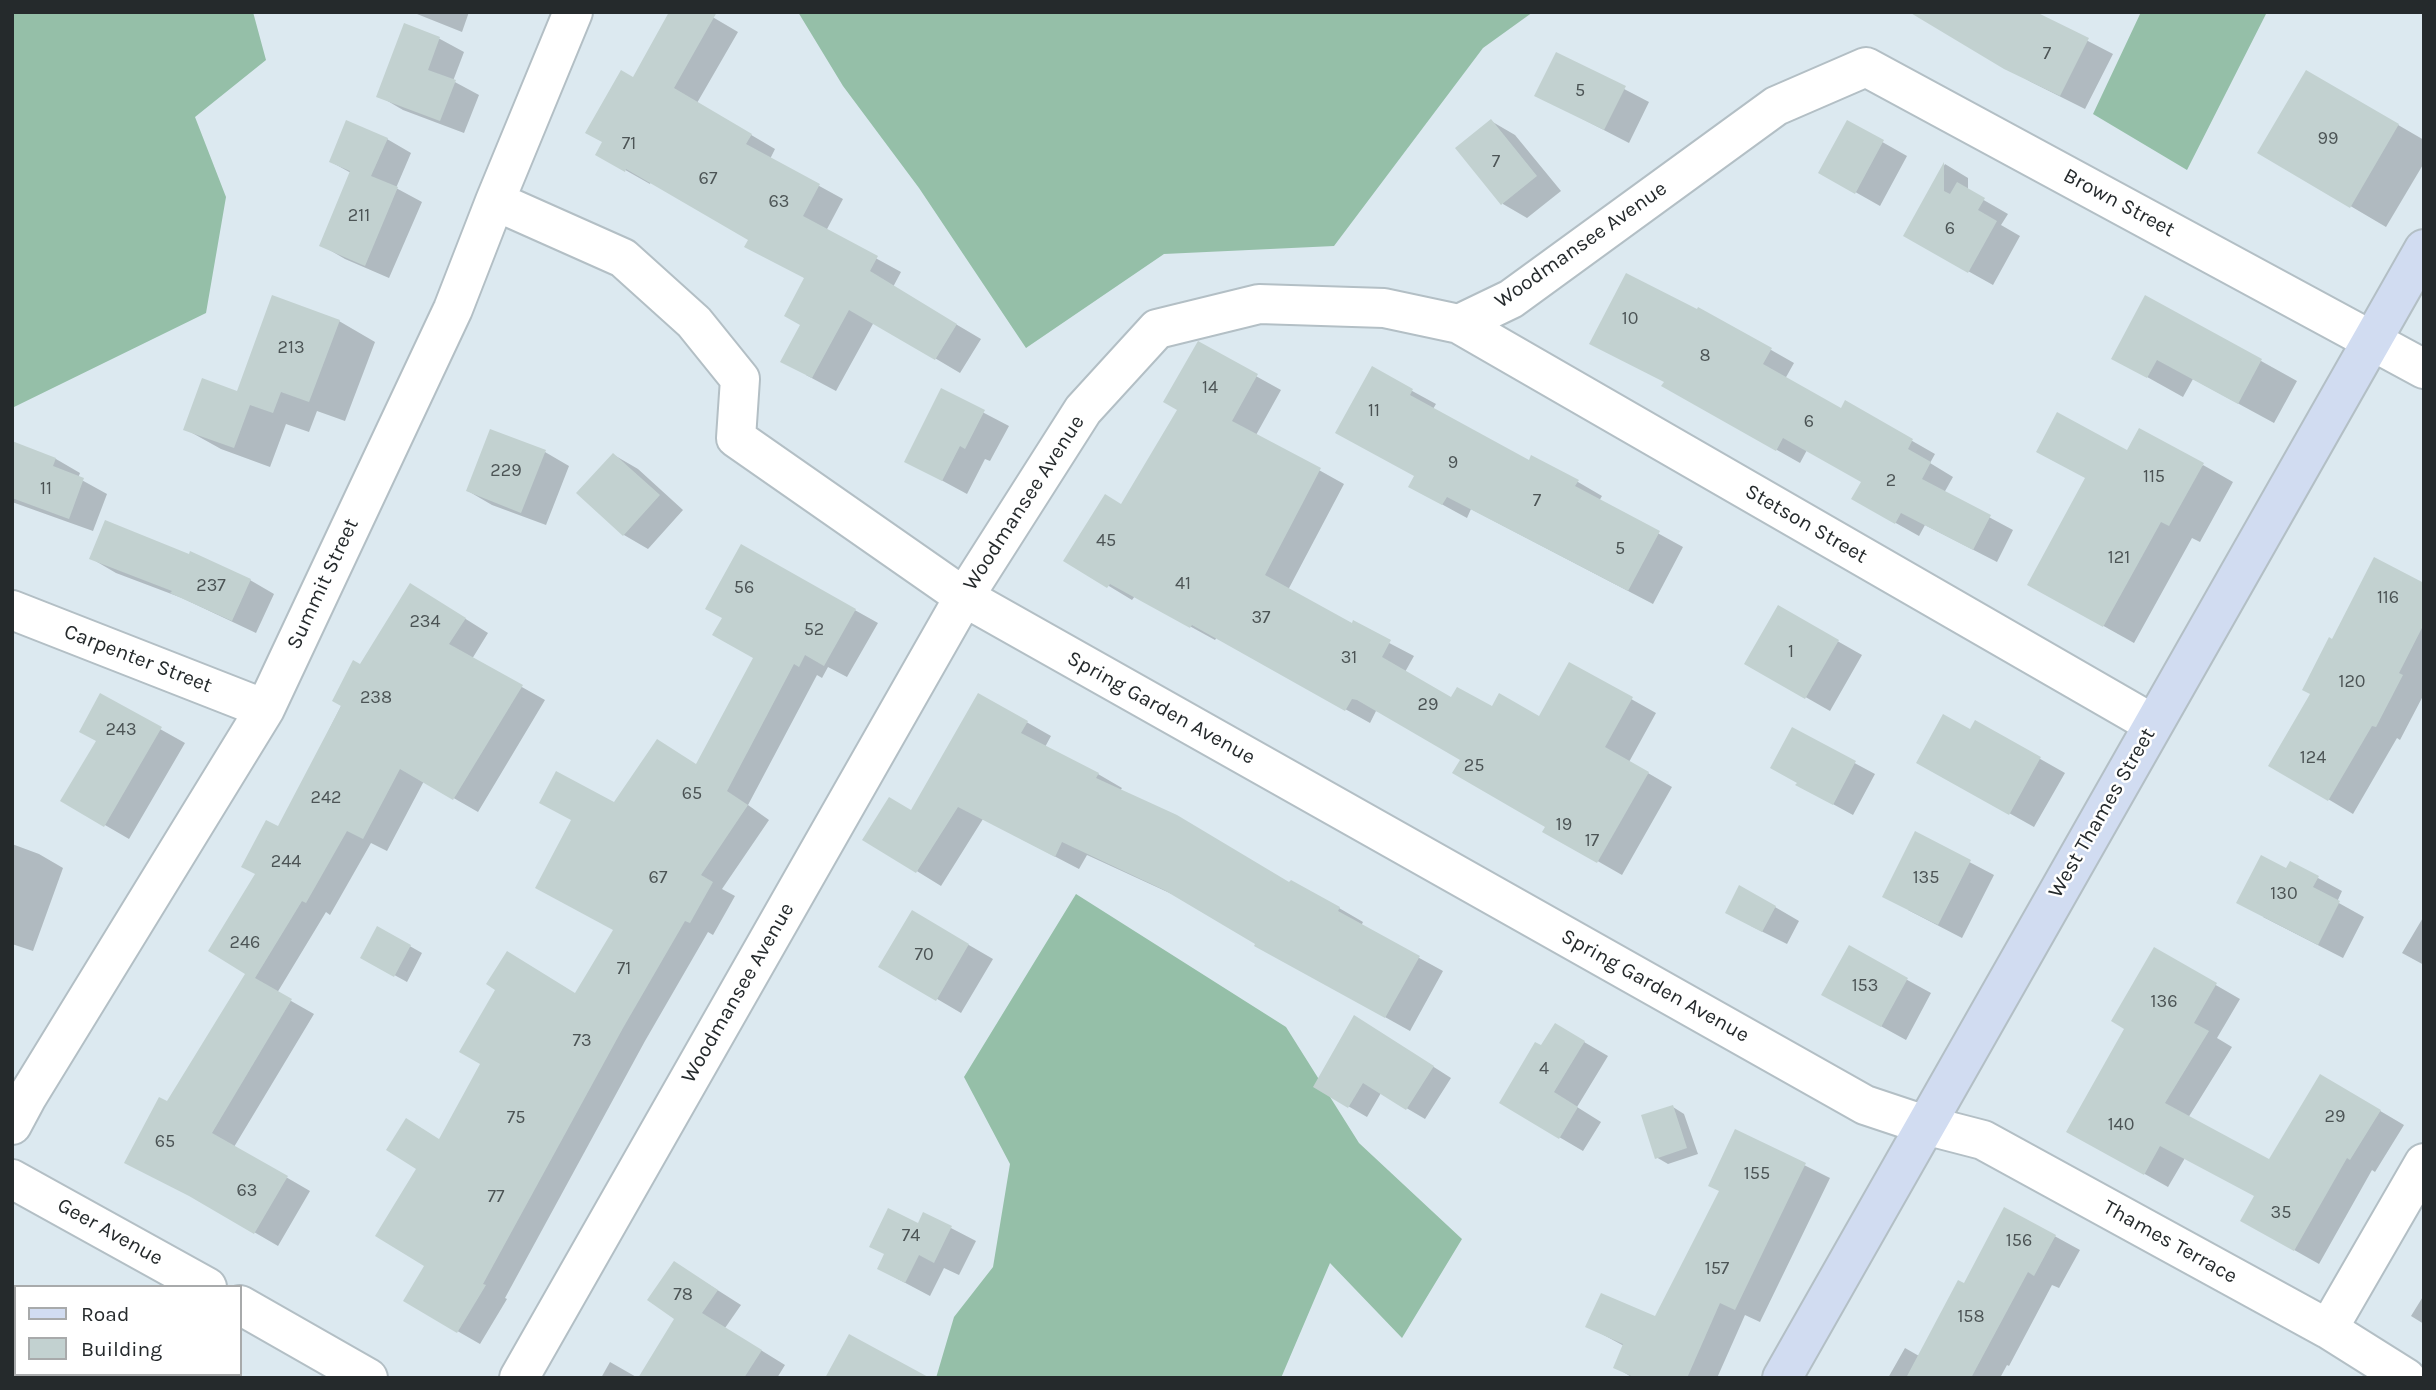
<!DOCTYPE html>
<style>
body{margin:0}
#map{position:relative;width:2436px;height:1390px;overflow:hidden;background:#dce9f0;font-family:Karla,sans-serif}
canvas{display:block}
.frame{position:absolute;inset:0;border:14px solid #252a2c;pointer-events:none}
.legend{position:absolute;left:14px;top:1285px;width:228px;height:91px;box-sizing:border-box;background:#fff;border:2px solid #a8aaab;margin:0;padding:9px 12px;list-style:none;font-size:21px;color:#252a2c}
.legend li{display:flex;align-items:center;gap:14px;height:35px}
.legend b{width:35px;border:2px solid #a8aaab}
</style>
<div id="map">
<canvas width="2436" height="1390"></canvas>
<div class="frame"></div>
<ul class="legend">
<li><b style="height:9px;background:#d1dcf1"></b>Road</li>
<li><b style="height:19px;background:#c2d1d0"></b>Building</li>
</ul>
</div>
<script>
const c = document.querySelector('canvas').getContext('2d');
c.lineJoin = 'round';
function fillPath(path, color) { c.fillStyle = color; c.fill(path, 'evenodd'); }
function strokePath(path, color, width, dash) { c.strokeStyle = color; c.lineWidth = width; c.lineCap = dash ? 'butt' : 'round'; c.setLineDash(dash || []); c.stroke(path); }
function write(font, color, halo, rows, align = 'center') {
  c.font = font + ' Karla,sans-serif'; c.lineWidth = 5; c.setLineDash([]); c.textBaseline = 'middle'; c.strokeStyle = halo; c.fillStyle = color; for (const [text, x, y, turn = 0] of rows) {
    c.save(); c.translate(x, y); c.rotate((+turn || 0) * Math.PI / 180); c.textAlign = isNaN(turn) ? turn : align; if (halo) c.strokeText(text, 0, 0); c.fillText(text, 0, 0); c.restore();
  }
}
fillPath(new Path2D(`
 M12,12H253L266,60L195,117L226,197L206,313L12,408Z
 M798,12H1533L1483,48L1334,246L1164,254L1026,348L919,188L843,86Z
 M2141,12H2267L2187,170L2093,114Z
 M1076,894L1286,1027L1359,1143L1462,1239L1402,1338L1330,1263L1281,1378H936L954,1317L993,1267L1010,1164L964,1077Z`), '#95bfa8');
fillPath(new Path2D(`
 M412,12H469L462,32Z
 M704,12L738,32L697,103L775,149L770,159L843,199L826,231L901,272L893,287L981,339L960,373L874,322L836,391L806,375L802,324L806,279L750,239L651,181L650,184L597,154L634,79Z
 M2032,12L2113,54L2085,109L2031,82L1928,21Z
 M405,25L440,39L464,52L453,81L479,95L464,133L403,110L379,96Z
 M1557,54L1649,102L1629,143L1536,95Z
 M2307,72L2424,140V163L2386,227L2259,152Z
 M1491,121L1515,135L1561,191L1527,218L1503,204Z
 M1847,122L1907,156L1880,206L1820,172Z
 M387,139L411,153L396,188L422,202L389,278L345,259L321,245L351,173L331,162Z
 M1945,164L1968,178V191L2008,214L2001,225L2020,236L1993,285L1905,236Z
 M2146,297L2297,381L2274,423L2193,379L2183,397L2113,358Z
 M1699,309L1794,363L1785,379L1842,411L1846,403L1935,454L1930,463L1953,477L1944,493L2013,530L1997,562L1925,525L1919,536L1853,499L1863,481L1807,450L1800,463L1664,386Z
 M339,321L375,342L345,421L317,411L309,432L286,424L270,467L221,449L185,429Z
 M1198,344L1281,390L1256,435L1344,484L1288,590L1414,656L1405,672L1452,699L1540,719L1569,664L1656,713L1629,762L1672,787L1622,875L1545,831L1548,826L1463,759L1383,713L1376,711L1370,723L1217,637L1215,640L1135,596L1132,600L1066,560L1122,506L1179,410Z
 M1372,369L1436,404L1433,409L1530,462L1578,482L1602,496L1599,501L1683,547L1653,604L1471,509L1467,518L1434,500L1416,476Z
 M942,391L1009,426L990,461L985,459L967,494L906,461Z
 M12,443L56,459L80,473L78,478L107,494L93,531L12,502Z
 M545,452L569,466L546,525L492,505L468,491Z
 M614,455L638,469L683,510L648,549L624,535Z
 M2203,465L2233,482L2200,542L2192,538L2134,643L2059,601Z
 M742,547L878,623L847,677L828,667L822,678L817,675L748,805L769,820L722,889L735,896L713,935L708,932L645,1041L505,1298L507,1299L480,1344L405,1301L427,1265L440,1140L576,995L615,930V805L697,765L755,657L724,618Z
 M189,556L250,580L274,594L256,633L182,598L116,573L92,559Z
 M2424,585V694L2400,740L2397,738L2353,814L2271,765L2312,694L2332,641Z
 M434,599L488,633L472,659L545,700L478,812L424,781L387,851L371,843L330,915L326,912L277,993L314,1014L234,1147L310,1191L278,1246L211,1207L168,1103L247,973L257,874L361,666Z
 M1779,608L1862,655L1830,711L1746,663Z
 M979,695L1051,736L1045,747L1098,774L1122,788L1120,791L1290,885L1339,908L1363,922L1361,926L1443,971L1410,1031L1281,959L1187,901L1087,855L1079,869L983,819L941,886L865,839L912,812Z
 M101,696L185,743L129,839L62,800L98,741Z
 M1975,722L2065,773L2034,827L1918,762L1970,731Z
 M1793,730L1875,774L1853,815L1818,796Z
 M1916,834L1994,875L1962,938L1908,910Z
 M12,844L39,854L63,868L33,951L12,944Z
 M2287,870L2318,878L2342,891L2337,902L2364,917L2343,958L2263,917Z
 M1775,907L1799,921L1787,944L1751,926Z
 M912,912L993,959L961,1013L881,966Z
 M2424,916V965L2402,953Z
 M378,928L422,953L407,982L362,957Z
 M1849,948L1931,993L1906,1040L1848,1008Z
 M2155,950L2240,999L2217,1038L2232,1047L2188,1118L2270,1162L2321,1076L2404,1125L2375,1172L2372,1170L2319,1264L2243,1221L2256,1196L2185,1158L2168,1187L2093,1145L2127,1028Z
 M1555,1025L1608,1056L1577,1107L1601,1122L1583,1151L1501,1103L1542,1048Z
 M1373,1028L1451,1078L1425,1119L1381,1093L1367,1117L1315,1087Z
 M1673,1107L1684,1114L1698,1154L1668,1164L1656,1157Z
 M1736,1131L1830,1178L1760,1322L1745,1315L1717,1378H1633L1615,1367L1624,1346L1587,1326L1656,1319L1721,1191Z
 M2005,1209L2080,1250L2059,1288L2052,1285L2009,1366L2007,1365L2000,1378H1888L1905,1348L1919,1356L1964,1285Z
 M924,1214L976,1241L959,1275L944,1268L930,1296L879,1269L919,1225Z
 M675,1263L741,1305L725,1328L785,1365L777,1378H640L677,1318Z
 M12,1289L16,1291V1363L12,1361Z
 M2424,1295V1324L2411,1316Z
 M610,1362L638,1378H601Z
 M27,1374H178L183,1378H25Z`), '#0003');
fillPath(new Path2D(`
 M669,12H717L674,88L752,134L746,144L820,184L803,216L878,256L870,271L957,324L935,360L849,310L812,378L780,362L800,325L784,316L804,278L744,247L748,240L626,169L625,172L595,155L602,142L585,133L621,70L633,77Z
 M1909,12H2036L2089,38L2060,96L2004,69Z
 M404,23L440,37L428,70L456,80L440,121L376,97Z
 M1556,52L1626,86L1604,130L1534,96Z
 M2306,70L2399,124L2350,208L2257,153Z
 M1491,119L1537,176L1501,205L1455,148Z
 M346,120L388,138L371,176L398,187L365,266L319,246L350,171L329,162Z
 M1847,120L1884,140L1855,194L1818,173Z
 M1944,162V191L1950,194L1957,182L1985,198L1978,210L1997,221L1968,273L1903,236Z
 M1626,273L1697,309L1698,307L1772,348L1763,364L1841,408L1845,400L1913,439L1908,449L1931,462L1922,479L1991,515L1973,550L1901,513L1895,524L1851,499L1861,482L1783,438L1776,451L1661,386L1664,382L1589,344Z
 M272,295L340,320L309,402L281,392L273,413L250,405L234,448L183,430L202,378L237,391Z
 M2145,295L2262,359L2238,404L2157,360L2147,378L2111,359Z
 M1198,341L1258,374L1232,421L1321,468L1265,575L1352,623L1353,620L1391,640L1382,657L1451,697L1457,687L1492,706L1499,693L1539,716L1569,662L1633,697L1605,747L1649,772L1597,863L1542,832L1545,827L1452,773L1460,760L1357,700L1352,699L1345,711L1192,625L1190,628L1110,584L1107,588L1063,561L1105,494L1121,504L1177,410L1163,402Z
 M1372,366L1413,389L1410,395L1529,460L1531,455L1579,480L1575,486L1660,531L1628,591L1447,497L1442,505L1408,487L1414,476L1335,433Z
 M941,388L985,410L965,449L960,446L942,481L904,462Z
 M2057,412L2127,450L2139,428L2204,463L2169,526L2161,522L2103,627L2027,585L2085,478L2036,452Z
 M490,429L546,450L521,513L466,491Z
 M12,441L56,458L53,466L84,478L69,519L12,498Z
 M613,453L660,495L623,536L576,493Z
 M105,520L189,554L190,551L251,579L232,621L170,593L172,591L89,559Z
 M741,544L856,609L824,666L805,655L799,667L794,664L727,791L748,805L701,875L713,882L690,923L685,921L623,1028L483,1284L486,1285L457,1333L403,1301L424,1266L375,1236L416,1169L386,1150L406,1118L439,1139L480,1064L459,1052L495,990L486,984L507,951L575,993L613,930L535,888L571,820L539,803L556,771L614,802L657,739L696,764L753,658L712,635L722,618L705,609Z
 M2374,557L2424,583V624L2399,673L2403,675L2376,727L2372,726L2328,801L2268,766L2310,694L2302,690L2329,637L2332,639Z
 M410,583L466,618L449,644L523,685L453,800L400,769L363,839L347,831L306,903L302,901L255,978L292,999L212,1133L288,1176L254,1234L189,1196L124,1163L159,1097L167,1101L245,974L208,951L255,874L241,867L266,820L278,826L341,706L332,701L353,660L360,664Z
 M1778,605L1839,640L1805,699L1744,664Z
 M100,693L162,727L104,827L60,801L96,741L79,732Z
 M978,693L1028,721L1021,733L1099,773L1096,778L1177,815L1289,882L1291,880L1340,907L1338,911L1420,956L1385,1018L1254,946L1255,944L1164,890L1062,842L1055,857L958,807L916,873L862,840L889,797L911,810Z
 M1943,714L1970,729L1975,720L2041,757L2009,815L1916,763Z
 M1792,727L1856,761L1833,805L1795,785L1797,783L1770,768Z
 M1915,831L1971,860L1938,925L1882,897Z
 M2261,855L2286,868L2290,861L2319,876L2313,887L2340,901L2318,945L2236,903Z
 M1739,885L1776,906L1762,932L1725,913Z
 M912,910L969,944L936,1001L878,967Z
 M377,926L411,945L394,977L360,958Z
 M1849,945L1908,978L1881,1027L1821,995Z
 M2154,947L2217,983L2194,1023L2209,1031L2165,1103L2269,1159L2320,1074L2381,1110L2350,1160L2347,1158L2294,1251L2240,1221L2254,1196L2160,1146L2144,1175L2066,1132L2124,1029L2111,1021Z
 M1354,1015L1434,1066L1406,1110L1363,1083L1348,1108L1313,1087Z
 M1555,1023L1585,1041L1554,1092L1578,1107L1559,1139L1499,1103L1535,1042L1541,1045Z
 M1673,1105L1687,1148L1655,1159L1641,1115Z
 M1735,1129L1806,1163L1735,1310L1720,1303L1687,1378H1636L1613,1368L1623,1344L1585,1327L1601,1293L1655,1316L1719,1191L1708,1186Z
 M2004,1207L2056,1235L2034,1276L2028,1272L1971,1378H1906L1958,1280L1964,1283Z
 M888,1208L918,1223L923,1212L952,1226L934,1263L919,1255L905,1283L877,1269L884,1254L869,1247Z
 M674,1261L718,1290L702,1313L762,1350L744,1378H638L674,1319L647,1300Z
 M849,1334L930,1378H825Z`), '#c2d1d0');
const street = new Path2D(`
 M495,201L623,258L694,322L740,379L736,438L964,597L1865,1105L1925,1125L1983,1140L2328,1329L2406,1378
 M1459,324L2153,724
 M12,610L265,709
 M12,1125L27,1097L265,709L453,309L495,201L573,12
 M12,1179L207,1287
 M240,1305L368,1378
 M2328,1329L2424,1163
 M519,1378L964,597L1083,410L1157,329L1259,304L1384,308L1459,324L1511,299L1776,106L1866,67L2424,369`);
const secondary = new Path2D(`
 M1782,1378L2424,249`);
strokePath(street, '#b3bfc5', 42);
strokePath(secondary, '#b3bfc5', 42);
strokePath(street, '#fff', 38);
strokePath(secondary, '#d1dcf1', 38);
write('18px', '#4c5455', null, [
 ["7",2047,54],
 ["5",1580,91],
 ["99",2328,139],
 ["71",629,144],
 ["7",1496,162],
 ["67",708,179],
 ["63",779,202],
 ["211",359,216],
 ["6",1950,229],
 ["10",1630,319],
 ["213",291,348],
 ["8",1705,356],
 ["14",1210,388],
 ["11",1374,411],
 ["6",1809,422],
 ["9",1453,463],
 ["229",506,471],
 ["115",2154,477],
 ["2",1891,481],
 ["11",46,489],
 ["7",1537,501],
 ["45",1106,541],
 ["5",1620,549],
 ["121",2119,558],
 ["41",1183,584],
 ["237",211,586],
 ["56",744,588],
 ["116",2388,598],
 ["37",1261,618],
 ["234",425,622],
 ["52",814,630],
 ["1",1791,652],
 ["31",1349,658],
 ["120",2352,682],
 ["238",376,698],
 ["29",1428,705],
 ["243",121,730],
 ["124",2313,758],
 ["25",1474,766],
 ["65",692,794],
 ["242",326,798],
 ["19",1564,825],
 ["17",1592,841],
 ["244",286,862],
 ["67",658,878],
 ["135",1926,878],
 ["130",2284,894],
 ["246",245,943],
 ["70",924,955],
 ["71",624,969],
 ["153",1865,986],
 ["136",2164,1002],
 ["73",582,1041],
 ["4",1544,1069],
 ["29",2335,1117],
 ["75",516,1118],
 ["140",2121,1125],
 ["65",165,1142],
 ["155",1757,1174],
 ["63",247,1191],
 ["77",496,1197],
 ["35",2281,1213],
 ["74",911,1236],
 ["156",2019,1241],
 ["157",1717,1269],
 ["78",683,1295],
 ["158",1971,1317]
]);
write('21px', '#252a2c', '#fff', [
 ["Brown Street",2119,203,28],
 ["Woodmansee Avenue",1581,245,-35],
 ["Woodmansee Avenue",1024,503,-57],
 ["Stetson Street",1806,524,30],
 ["Summit Street",323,584,-65],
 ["Carpenter Street",138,659,21],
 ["Spring Garden Avenue",1161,708,29],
 ["West Thames Street",2102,813,-60],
 ["Spring Garden Avenue",1655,986,29],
 ["Woodmansee Avenue",738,993,-60],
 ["Geer Avenue",110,1232,29],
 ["Thames Terrace",2170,1242,29]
]);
</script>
